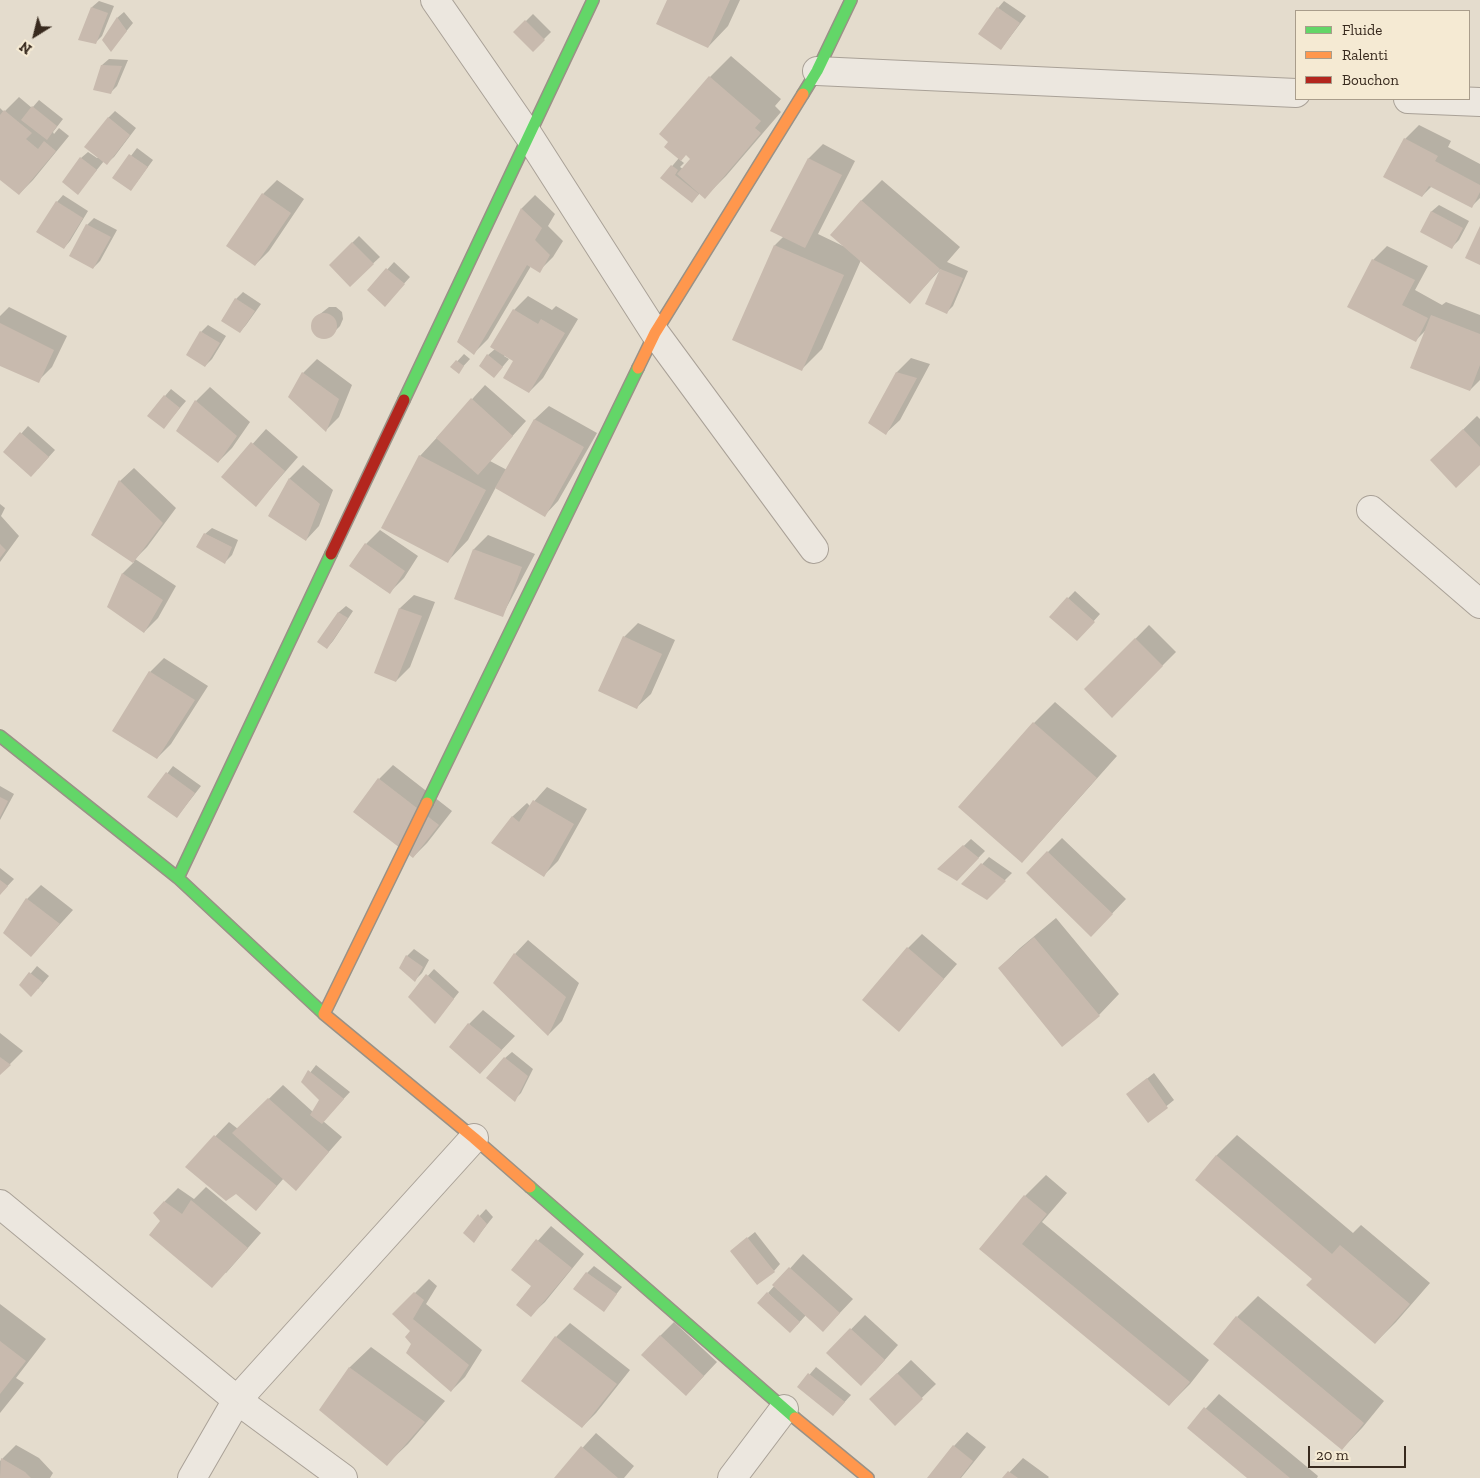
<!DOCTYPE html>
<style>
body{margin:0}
#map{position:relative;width:1480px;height:1478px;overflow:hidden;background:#e4dccd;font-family:"Zilla Slab",serif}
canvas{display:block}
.legend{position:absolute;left:1295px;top:10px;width:175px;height:90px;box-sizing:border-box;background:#f5ead3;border:1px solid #a99d8b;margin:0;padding:6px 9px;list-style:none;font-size:15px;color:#382a1e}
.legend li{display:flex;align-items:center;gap:10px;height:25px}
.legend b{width:25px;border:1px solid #a99d8b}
.north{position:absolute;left:10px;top:10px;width:50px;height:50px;-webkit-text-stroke:4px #f5ead3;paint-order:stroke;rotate:216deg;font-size:14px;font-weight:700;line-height:20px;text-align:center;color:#382a1e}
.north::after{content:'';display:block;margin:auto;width:18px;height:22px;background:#382a1e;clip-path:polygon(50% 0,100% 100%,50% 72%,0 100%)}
.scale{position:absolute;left:1308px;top:1446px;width:98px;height:22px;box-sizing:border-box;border:2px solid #382a1e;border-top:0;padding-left:6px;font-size:15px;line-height:18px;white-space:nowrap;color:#382a1e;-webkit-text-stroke:4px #f5ead3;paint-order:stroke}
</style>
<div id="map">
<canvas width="1480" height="1478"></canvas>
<ul class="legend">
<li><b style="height:6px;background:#63d668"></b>Fluide</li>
<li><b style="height:6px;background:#ff974d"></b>Ralenti</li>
<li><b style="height:6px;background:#b3261e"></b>Bouchon</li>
</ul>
<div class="north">N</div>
<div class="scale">20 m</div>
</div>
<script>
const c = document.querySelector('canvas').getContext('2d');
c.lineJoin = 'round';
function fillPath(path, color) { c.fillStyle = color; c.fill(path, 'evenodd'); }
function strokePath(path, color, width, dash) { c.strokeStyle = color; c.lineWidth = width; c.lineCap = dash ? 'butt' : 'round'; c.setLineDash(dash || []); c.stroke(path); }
fillPath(new Path2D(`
 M668,0H740L728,26L708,47Z
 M99,1L114,6L102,36L96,42L92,7Z
 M1004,1L1026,16L1001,49L998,8Z
 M124,12L133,23L111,50L117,18Z
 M533,14L551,32L533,50L515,32Z
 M731,56L781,99L775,106L781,112L726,176L705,197L700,193L692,201L662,178L679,158L670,142L661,134L710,77ZM686,154L691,159L683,169L680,167L684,163L680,160Z
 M109,59L128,60L117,86L110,93L102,65Z
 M19,97L32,108L39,100L63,119L53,132L54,134L59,128L69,136L33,180L19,194L0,178V108L4,112Z
 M115,111L136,128L114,157L107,163L104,161L78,193L81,158L88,152L97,158L99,157L108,118Z
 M1419,125L1451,141L1448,147L1480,164V198L1471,207L1432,186L1422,196L1385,177L1405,139Z
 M823,144L855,161L818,234L843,246L861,201L882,180L960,247L947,262L968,271L953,306L947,312L941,269L910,302L861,260L822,349L802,369L775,245L784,236L772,230L809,158Z
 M137,148L153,160L131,190L114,178Z
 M277,180L304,199L269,251L255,265L263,194Z
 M63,195L88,211L70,241L64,248L57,202Z
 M535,195L555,214L548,226L563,241L553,257L539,271L531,266L488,339L474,353L458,341L522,208Z
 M1439,205L1469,221L1459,240L1452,247L1421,231L1432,211Z
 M94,218L117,230L100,261L93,268L87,225Z
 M359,236L380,257L350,285L330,265Z
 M1387,246L1428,266L1415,290L1442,305L1446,302L1480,315V380L1470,390L1426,330L1415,341L1373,260Z
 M394,262L410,277L391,298L369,290Z
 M243,292L261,304L246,325L240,332L222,320L236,299Z
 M528,296L552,310L556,306L578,319L543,378L529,392L515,360L505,354L504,356L509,359L494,377L488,355L495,349L492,347L514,310Z
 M9,307L67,336L52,367L38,381L0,365V316Z
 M329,307H336L342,312L343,319L340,326L333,333L327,337H320L314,332L312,325L315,318Z
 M208,325L226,336L212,359L205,366L201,332Z
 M464,354L470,359L458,372L452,367Z
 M911,358L930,364L900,420L886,433L897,372Z
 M317,359L352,385L339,417L326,430L289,397L303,373Z
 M485,385L526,421L490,461L507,470L535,419L549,406L597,433L558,501L545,515L496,487L468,540L448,561L420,456Z
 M210,387L250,422L232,448L218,462L178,431L196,401Z
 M171,389L186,401L163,428L165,396Z
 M1477,416L1480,419V463L1445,447Z
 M28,426L55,450L38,469L5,452Z
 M266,429L298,457L256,505L223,477Z
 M303,465L333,490L319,526L306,540L270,516L290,478Z
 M134,468L176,508L147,547L135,559L176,586L158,618L144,632L109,607L123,573L134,562L93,535L120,481Z
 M0,504L5,508L1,516L19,536L0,562Z
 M212,528L238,540L232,555L225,562L205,534Z
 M380,530L418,556L404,578L390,592L366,544Z
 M488,535L535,554L502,616L456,598L474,549Z
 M1075,591L1100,614L1083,633L1051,616Z
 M414,595L435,602L410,667L396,681L400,608Z
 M346,606L353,611L333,641L327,648L319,642L339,612Z
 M638,623L675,640L651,694L637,707L624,637Z
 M1149,625L1176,652L1112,716L1086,689Z
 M164,658L208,686L171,744L157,758L150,672Z
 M1055,702L1117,756L1042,840L1022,861L960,806L1034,723Z
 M393,765L452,811L427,843L413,857L379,779Z
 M173,766L201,786L177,817L149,797Z
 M0,786L14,794L0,820Z
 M547,787L587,809L558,861L544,875L493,843L513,816L527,803L530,806Z
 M1062,838L1126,899L1105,921L1027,873Z
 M971,839L985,851L957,880L946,863Z
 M989,857L1012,873L987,898L963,884Z
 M0,868L14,879L0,894Z
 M41,885L73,910L31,956L5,933L27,899Z
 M1056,918L1119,994L1099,1015L999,968L1020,948Z
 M922,934L957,964L899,1030L908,948Z
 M528,940L579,983L562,1021L548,1035L515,954Z
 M414,949L429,960L422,973L415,980L400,968L407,956Z
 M37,966L49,976L38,989L21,985Z
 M434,969L459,992L441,1015L409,997Z
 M483,1010L515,1036L494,1058L469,1024Z
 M0,1033L23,1051L0,1074Z
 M512,1052L533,1069L521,1093L514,1100L505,1058Z
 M316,1065L350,1092L323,1121L342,1137L296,1189L284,1178L256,1210L236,1192L186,1167L229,1122L238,1129L283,1085L313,1112L321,1100L303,1082Z
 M1154,1073L1174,1100L1148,1121L1128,1094Z
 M1237,1135L1353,1233L1361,1225L1430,1283L1396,1322L1375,1343L1314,1279L1197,1180L1217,1155Z
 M1046,1175L1067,1193L1042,1222L1209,1360L1190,1384L1169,1405L981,1249L1025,1196Z
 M206,1187L261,1233L226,1273L161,1221L165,1201L178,1188L194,1199Z
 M486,1209L493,1217L474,1241L465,1232Z
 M551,1226L584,1254L545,1302L531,1315L532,1286L512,1270Z
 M755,1232L780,1264L774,1271L739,1245Z
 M803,1254L853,1299L837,1316L806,1315L797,1325L768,1293Z
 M594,1266L622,1287L604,1310L587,1273Z
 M429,1279L437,1286L426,1304L482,1350L465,1377L451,1391L412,1344V1331L394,1314Z
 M1258,1296L1384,1401L1362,1428L1342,1449L1237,1317Z
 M0,1304L46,1339L16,1378L24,1383L0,1413Z
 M865,1315L898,1345L875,1371L828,1353Z
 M674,1322L717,1362L686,1395L660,1336Z
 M570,1323L630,1370L596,1413L582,1427L556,1337Z
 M371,1347L445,1401L408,1444L387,1464L321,1410L350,1367Z
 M911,1360L936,1384L895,1424L885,1385Z
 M816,1367L851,1395L833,1415L799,1387Z
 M1219,1394L1318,1476L1317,1478H1249L1188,1428Z
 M967,1432L986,1447L961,1478H929L954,1446Z
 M596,1433L634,1466L624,1478H555Z
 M16,1445L39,1458L53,1473L50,1478H0V1461Z
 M1023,1458L1049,1477L1048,1478H1004Z`), '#0003');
fillPath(new Path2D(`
 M667,0H730L708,48L656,24Z
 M91,7L108,13L96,44L78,40Z
 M997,7L1020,23L1001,50L978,34Z
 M117,17L127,31L111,52L102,40Z
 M525,20L545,40L533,52L513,32Z
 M101,65L122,66L111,94L93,90Z
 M709,76L761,121L755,128L761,133L705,199L677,174L690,159L686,155L681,161L664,147L668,142L659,134Z
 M32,106L57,126L47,140L21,120Z
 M4,110L32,133L26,139L38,149L44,141L56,151L19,195L0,180V115Z
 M108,117L130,135L107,165L84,147Z
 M1404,138L1438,156L1435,161L1480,185V192L1472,208L1429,186L1422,197L1383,177Z
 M129,154L148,167L131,191L112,178Z
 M80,157L97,170L78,195L62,182Z
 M808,158L842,175L805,248L770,231Z
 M671,165L678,170L675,175L699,194L692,203L660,178Z
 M262,193L291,213L255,266L226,246Z
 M861,200L940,269L963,278L947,314L925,304L940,269L910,304L830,235Z
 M56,201L83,218L64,249L36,232Z
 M521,208L542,228L535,240L550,255L540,273L527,265L474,355L457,342Z
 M1431,211L1463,228L1452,249L1420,232Z
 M86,224L111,237L93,269L69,256Z
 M1480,226V265L1465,258Z
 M352,242L374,264L350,287L329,265Z
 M774,245L844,275L802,371L732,340Z
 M1372,259L1415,280L1402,305L1428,318L1416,342L1347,307Z
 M386,268L405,284L385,307L367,290Z
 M235,298L255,311L240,333L221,321Z
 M513,309L538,324L541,319L565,333L529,393L503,378L513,361L490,347Z
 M311 326a13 13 0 1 1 26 0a13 13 0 1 1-26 0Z
 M1431,315L1480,334V365L1470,391L1410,368Z
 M0,323L54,350L39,383L0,366Z
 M200,331L220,343L205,367L186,355Z
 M487,354L503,367L494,378L479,366Z
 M456,360L464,366L459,374L450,367Z
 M302,372L339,399L326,432L288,397Z
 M896,372L917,378L886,435L868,423Z
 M164,395L180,408L164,429L147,416Z
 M471,398L513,436L478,475L436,438Z
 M195,400L237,436L218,463L176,431Z
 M534,419L584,447L545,517L495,488Z
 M1463,429L1480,447V465L1456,488L1430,460Z
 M20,432L49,457L31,477L3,452Z
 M251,442L285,471L256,507L221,477Z
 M419,455L486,490L448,563L381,528Z
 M289,478L320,504L306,541L268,516Z
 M119,480L163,523L133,563L91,535Z
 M204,533L232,547L225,564L196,547Z
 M365,543L405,571L390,594L349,566Z
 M0,544L6,550L0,558Z
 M473,549L522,567L503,617L454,599Z
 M122,573L163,600L144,633L107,607Z
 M1067,597L1095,622L1077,641L1049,617Z
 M399,608L422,616L396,682L374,673Z
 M338,612L348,618L327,649L317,642Z
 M623,636L662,654L637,709L598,691Z
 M1135,638L1163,666L1112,718L1084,689Z
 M149,671L195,700L157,759L112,731Z
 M1033,722L1097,778L1022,863L958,807Z
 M166,772L195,793L177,818L147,797Z
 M378,778L439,825L413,858L353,812Z
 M0,797L8,801L0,817Z
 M533,800L574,824L544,877L491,843L512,816L519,822Z
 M963,845L979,858L957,881L937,869Z
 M1047,851L1113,914L1091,937L1026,873Z
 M981,863L1006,881L987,900L961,884Z
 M0,880L8,886L0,895Z
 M26,898L60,924L31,957L3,933Z
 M1034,937L1100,1016L1062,1047L998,968Z
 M907,947L944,979L899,1032L862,1000Z
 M514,953L566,997L548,1036L493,983Z
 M406,955L423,967L415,982L399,968Z
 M29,972L43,983L31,997L19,985Z
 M426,974L454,999L435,1024L408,997Z
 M468,1023L502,1050L480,1074L449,1047Z
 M0,1057L11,1065L0,1075Z
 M504,1057L528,1076L515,1102L486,1078Z
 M308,1070L344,1099L322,1124L310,1115L319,1100L301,1082Z
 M1147,1078L1168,1108L1148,1123L1126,1094Z
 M268,1098L329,1152L296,1191L232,1133Z
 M214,1135L277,1186L256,1211L236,1194L226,1201L185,1167Z
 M1216,1155L1332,1254L1340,1245L1410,1304L1375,1344L1306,1285L1312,1279L1195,1180Z
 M1024,1195L1047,1214L1022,1244L1190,1382L1169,1406L979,1249Z
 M191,1200L248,1248L212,1288L149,1235L160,1221L153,1213L164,1201L182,1214Z
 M478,1214L487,1224L474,1243L463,1233Z
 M747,1237L775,1272L757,1285L730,1251Z
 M536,1239L572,1268L531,1317L516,1305L531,1286L511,1270Z
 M789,1267L840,1313L823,1332L772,1285Z
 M586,1272L617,1294L604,1312L573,1289Z
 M414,1292L424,1300L413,1319L469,1365L451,1392L406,1353L411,1344L405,1337L410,1331L392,1314Z
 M767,1292L800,1322L790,1333L757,1303Z
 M1236,1316L1364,1423L1342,1450L1213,1344Z
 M850,1328L885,1360L861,1386L826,1353Z
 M660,1335L704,1376L686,1396L641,1355Z
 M555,1336L617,1384L582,1428L521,1381Z
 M0,1341L26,1361L0,1394Z
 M349,1367L425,1422L387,1466L319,1410Z
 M808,1373L845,1402L833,1416L797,1387Z
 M897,1373L923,1399L895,1426L869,1399Z
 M1204,1407L1290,1478H1247L1187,1428Z
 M953,1445L973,1461L960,1478H927Z
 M581,1446L618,1478H554Z
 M1,1458L25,1472L31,1478H0Z
 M1008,1471L1018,1478H1002Z`), '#c8baae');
const street = new Path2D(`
 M435,0L529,136L655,333L814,549
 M817,71L1296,93
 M1408,99L1480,102
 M1371,510L1480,604
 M0,1204L237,1400L343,1478
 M192,1478L237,1400L474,1138
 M732,1478L784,1409`);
const fast = new Path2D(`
 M803,94L817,71L851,0
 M404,400L593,0
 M0,736L178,878L324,1014
 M427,803L638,368
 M178,878L331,554
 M530,1187L795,1418`);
const slow = new Path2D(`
 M638,368L655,333L803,94
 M324,1014L474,1138L530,1187
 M324,1014L427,803
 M795,1418L868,1478`);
const jam = new Path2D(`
 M331,554L404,400`);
strokePath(street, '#a9a197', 30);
strokePath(fast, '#999186', 14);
strokePath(slow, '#999186', 14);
strokePath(jam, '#999186', 14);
strokePath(street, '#ece7df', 28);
strokePath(fast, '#63d668', 11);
strokePath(slow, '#ff974d', 11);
strokePath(jam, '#b3261e', 11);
</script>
